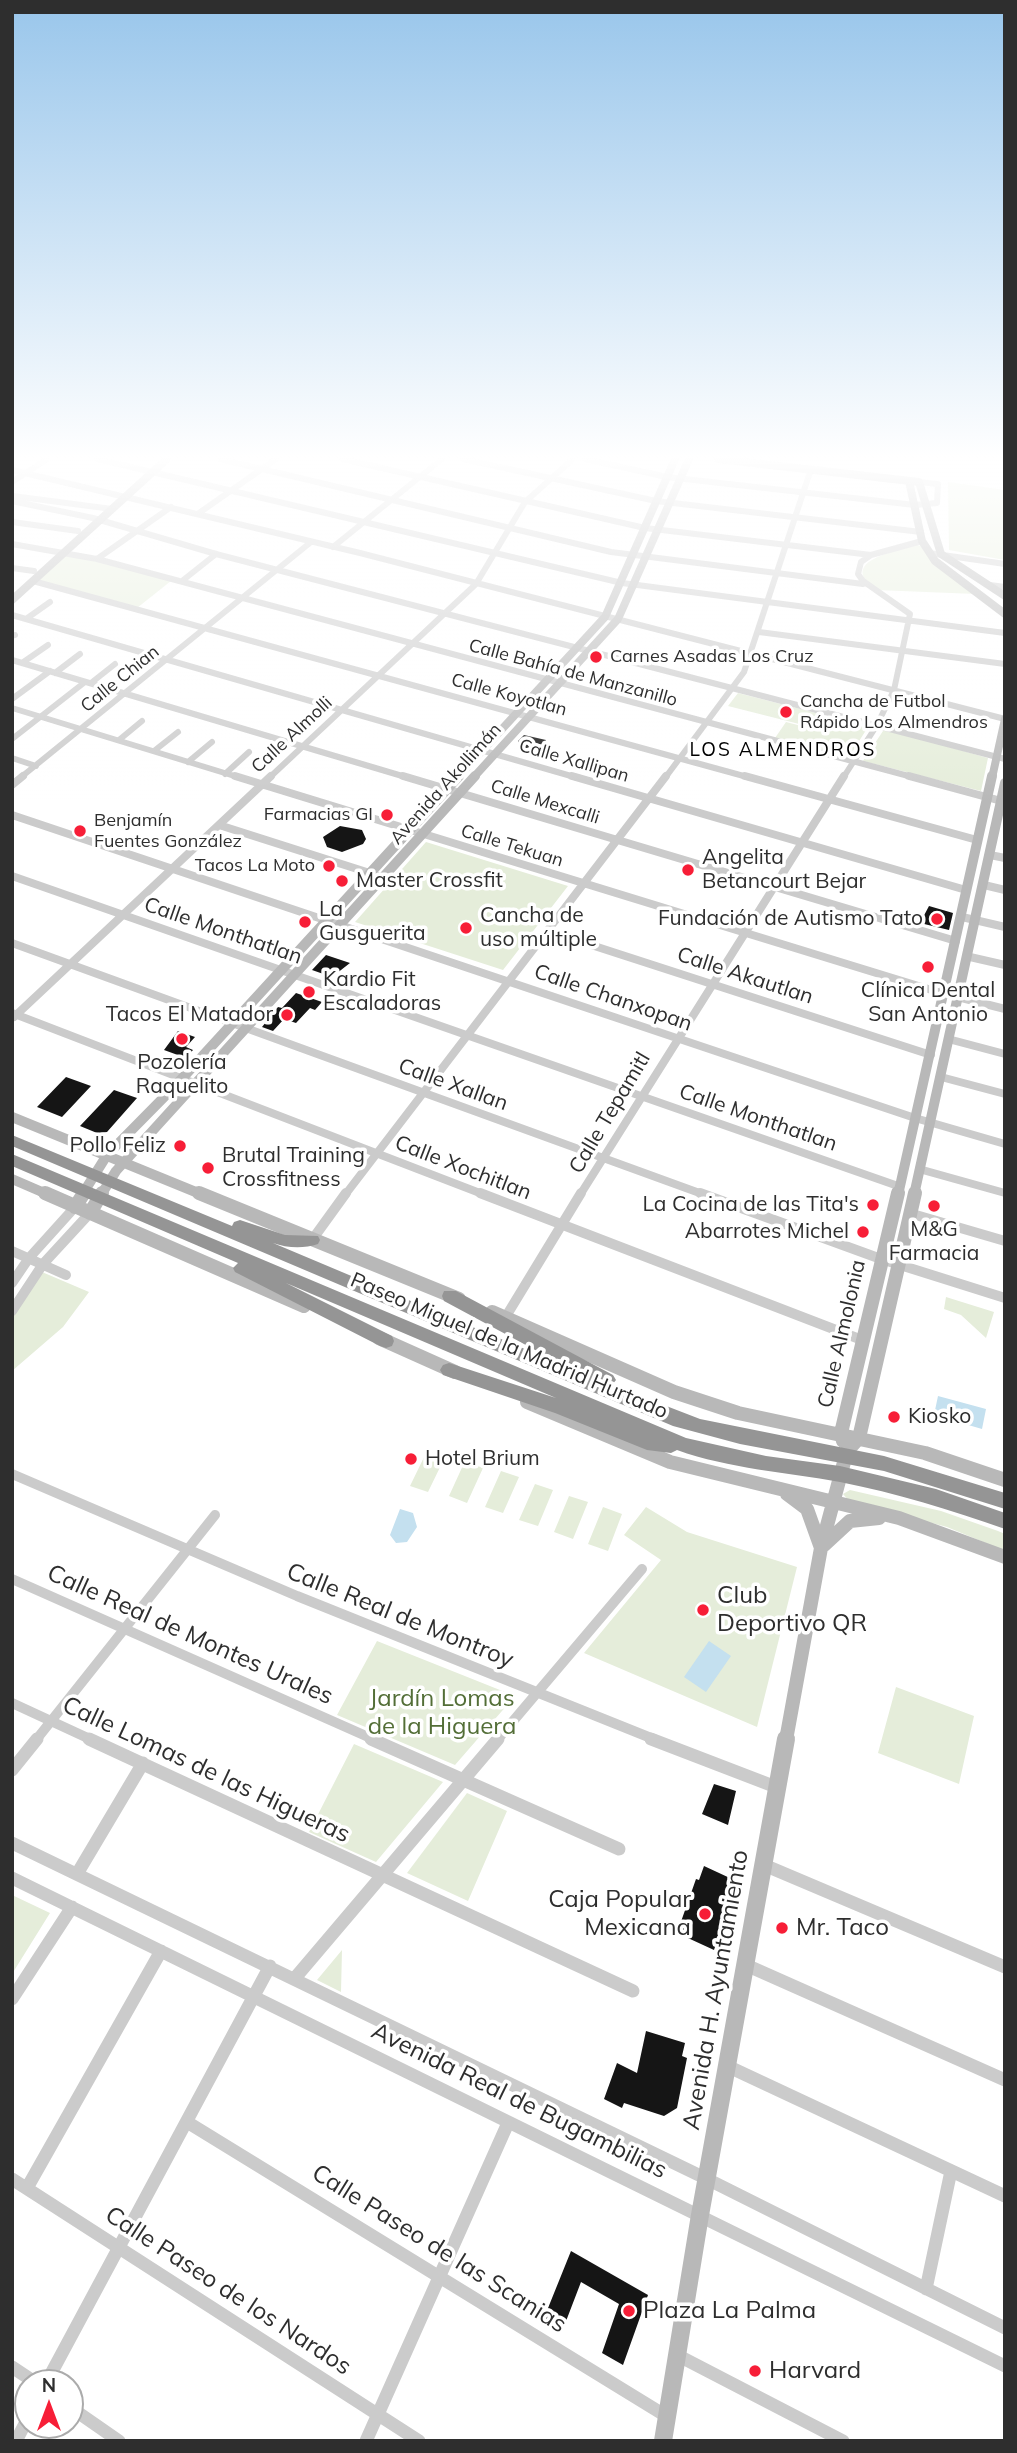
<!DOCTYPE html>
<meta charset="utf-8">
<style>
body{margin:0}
#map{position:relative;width:1017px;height:2453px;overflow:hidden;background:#fff;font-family:Mulish,sans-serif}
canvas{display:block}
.frame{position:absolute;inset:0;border:14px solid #2e2e2e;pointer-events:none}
.north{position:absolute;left:14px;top:2369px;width:70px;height:70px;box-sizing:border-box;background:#fff;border:2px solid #ababab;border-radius:50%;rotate:0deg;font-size:19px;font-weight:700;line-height:28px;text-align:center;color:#2e2e2e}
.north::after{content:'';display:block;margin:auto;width:24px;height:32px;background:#f71e37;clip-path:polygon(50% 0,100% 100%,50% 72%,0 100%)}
</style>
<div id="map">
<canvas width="1017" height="2453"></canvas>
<div class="frame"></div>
<div class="north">N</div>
</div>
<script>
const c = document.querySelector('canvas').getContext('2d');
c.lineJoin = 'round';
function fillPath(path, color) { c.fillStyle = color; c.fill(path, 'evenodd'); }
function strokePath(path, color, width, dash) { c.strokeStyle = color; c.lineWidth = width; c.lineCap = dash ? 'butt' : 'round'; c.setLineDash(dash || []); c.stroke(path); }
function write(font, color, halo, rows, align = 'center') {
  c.font = font + ' Mulish,sans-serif'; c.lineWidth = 7; c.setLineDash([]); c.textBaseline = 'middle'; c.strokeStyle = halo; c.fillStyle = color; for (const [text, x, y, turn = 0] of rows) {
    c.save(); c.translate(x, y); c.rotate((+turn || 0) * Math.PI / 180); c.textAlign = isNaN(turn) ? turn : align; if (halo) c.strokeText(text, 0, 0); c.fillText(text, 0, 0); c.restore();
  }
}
fillPath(new Path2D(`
 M948,482L1005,490V560L949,550Z
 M917,545L921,546L976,594L876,590C836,561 897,551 917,545Z
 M67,554L171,581L137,608L38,580Z
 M738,693L820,714L811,727L728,706Z
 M823,716L868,727L849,757L775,738L786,722L813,729Z
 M889,730L988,758L981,791L863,761L883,731Z
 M426,842L568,886L503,970L355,922Z
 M42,1272L89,1292L63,1327L12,1371V1317Z
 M946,1297L994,1312L986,1338L961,1315L944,1309Z
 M427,1451L445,1457L428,1492L410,1486Z
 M465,1461L483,1468L467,1503L449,1496Z
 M501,1471L519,1477L503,1513L485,1507Z
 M535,1484L553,1490L538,1526L519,1520Z
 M850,1490L941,1511L998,1531L1005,1534V1551L947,1527L849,1501L843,1494Z
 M569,1496L588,1502L573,1539L554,1532Z
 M603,1507L622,1514L608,1551L588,1544Z
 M646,1507L687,1532L797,1567L757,1727L584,1653L661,1560L624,1535Z
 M377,1641L515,1696L455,1765L337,1715Z
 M896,1687L974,1716L959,1784L878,1753Z
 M354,1744L443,1782L376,1862L309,1832Z
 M467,1793L507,1811L468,1901L407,1873Z
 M12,1895L50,1913L12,1974Z
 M342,1950L341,1992L317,1980Z`), '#e5edda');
fillPath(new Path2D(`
 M938,1396L986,1409L982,1429L934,1415Z
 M400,1509L413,1513L417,1527L407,1542L396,1543L390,1535Z
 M709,1641L731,1656L706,1692L684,1677Z`), '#c4e0ef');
fillPath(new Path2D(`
 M524,735L546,740L533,755L521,752L518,741Z
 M340,826L362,830L366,839L363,844L342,852L327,847L323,837Z
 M929,906L953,913L949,930L920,923Z
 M326,955L350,963L332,977L312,970Z
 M296,993L322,1002L315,1010L310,1008L296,1023L284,1019L273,1031L262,1027L278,1007L282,1008Z
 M178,1031L195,1037L186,1047L193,1050L186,1058L164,1050Z
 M66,1077L91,1086L62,1117L37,1107Z
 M114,1090L137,1098L107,1132L97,1133L80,1126Z
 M714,1784L736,1791L728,1825L702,1814Z
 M704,1866L732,1879L727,1892L732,1895L714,1950L677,1933L696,1879L699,1880Z
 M646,2031L685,2043L682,2056L687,2058L677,2108L664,2116L624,2103L622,2108L604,2099L617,2063L637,2073Z
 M571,2251L648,2295L623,2365L602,2353L619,2304L581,2282L563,2329L544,2318Z`), '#151515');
strokePath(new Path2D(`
 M97,459L622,583L1005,633
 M220,459L611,552L863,584
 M342,459L645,528L871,555
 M463,459L656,501L921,532
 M585,459L667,477L915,505L937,503L938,484L919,482
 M12,470L360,553L1005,719
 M12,482L47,459
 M13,496L112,509
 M12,501L93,518L216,554L1005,759
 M199,513L276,459
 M12,522L78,531
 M12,544L97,559L916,778
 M333,547L442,459
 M929,553L1005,564
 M97,559L171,507
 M12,568L34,571
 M33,581L751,778
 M182,581L216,554
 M990,585L1005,587
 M12,615L578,778
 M26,619L50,602
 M759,632L1005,664
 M12,636L15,635
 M12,660L409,778
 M22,663L48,645
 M55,673L80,654
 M91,683L115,664
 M12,699L50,671
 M12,708L241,778
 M12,739L85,682
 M119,740L142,721
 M154,751L178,732
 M12,758L36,766
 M188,762L212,742
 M225,774L249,752
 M20,778L311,542
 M269,778L476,584L525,502L573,459
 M665,778L744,672L811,469
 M843,778L877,725L894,690L910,614L863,581L858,574L861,562L871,555L922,541`), '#cbcbcb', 6);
strokePath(new Path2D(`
 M235,776L938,992L1005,1009
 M403,776L956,941
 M572,776L966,890
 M745,776L977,840
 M909,776L1005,802
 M12,785L23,776
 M12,815L915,1118L1005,1144
 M219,825L376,875
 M990,855L1005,858
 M12,876L898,1186
 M984,885L1005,890
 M962,917L1005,927
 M548,931L931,1055
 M12,943L705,1195
 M970,957L1005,965
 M12,1013L485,1195
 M14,1017L271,776
 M952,1040L1005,1054
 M941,1077L1005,1094
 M919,1169L1005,1193
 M345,1195L666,776
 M580,1195L844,776`), '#cbcbcb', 8);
strokePath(new Path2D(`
 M480,1193L862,1340
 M700,1193L881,1259L1005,1298
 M909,1213L1005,1241
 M312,1240L346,1193
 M12,1251L66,1275
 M12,1283L29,1258L75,1207
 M12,1311L43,1264L90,1213
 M505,1318L581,1193
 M12,1474L297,1596L656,1740
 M12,1579L375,1740
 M12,1703L92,1740
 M36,1740L215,1515
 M497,1740L642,1569`), '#cbcbcb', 10);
strokePath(new Path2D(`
 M89,1739L633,1991
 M371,1739L619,1849
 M651,1739L776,1787
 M12,1770L37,1739
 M12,1843L707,2179L1005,2328
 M764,1865L1005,1967
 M77,1874L143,1763
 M12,1878L1005,2366
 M746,1965L1005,2080
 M295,1978L498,1739
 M12,1999L72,1907
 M727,2066L1005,2196
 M187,2122L666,2416
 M12,2179L419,2441
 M27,2188L161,1951
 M926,2289L951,2171
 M677,2355L843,2441
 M12,2367L36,2383
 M46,2383L270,1966
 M70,2407L119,2441
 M16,2441L28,2418
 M366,2441L508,2123`), '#cbcbcb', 13);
strokePath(new Path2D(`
 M718,459L919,482L941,554L1005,596
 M909,481L922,541L935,561L1005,614
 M12,600L167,459
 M457,778L605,617L675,459
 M473,778L618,619L689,459
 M992,778L1005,719`), '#b8b8b8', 8);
strokePath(new Path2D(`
 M12,1117L203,1195
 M12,1179L49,1195
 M82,1195L107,1155L176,1085L459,776
 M101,1195L116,1171L475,776
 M898,1195L992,776
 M914,1195L1005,783`), '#b8b8b8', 10);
strokePath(new Path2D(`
 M45,1193L304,1306
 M199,1193L459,1299
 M75,1207L84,1193
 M90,1213L102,1193
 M492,1312L674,1392L738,1413L925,1453L1005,1480
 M379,1338L455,1372
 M527,1402L670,1462L899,1518L1005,1557
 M843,1441L841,1433L898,1193
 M787,1494L807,1509L821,1548
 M824,1545L850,1521L879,1518
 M786,1740L821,1548L847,1451L859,1438L915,1193`), '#b8b8b8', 14);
strokePath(new Path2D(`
 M663,2441L700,2215L786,1739`), '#b8b8b8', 18);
fillPath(new Path2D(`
 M12,1135L232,1226L234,1222L240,1220L285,1235L318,1236L320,1240L318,1244C303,1249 287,1248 273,1243L563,1365L444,1301L442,1296L444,1291H456L613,1375L616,1380L612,1385L700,1419L884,1456L1005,1493V1509L884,1471L740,1444L673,1426L12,1146Z
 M12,1154L686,1438L766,1456L840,1466L936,1489L1005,1513V1529C951,1510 896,1493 840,1482C786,1472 730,1469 677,1450L671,1453L647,1450L555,1413L443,1375L440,1370L443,1365L449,1363L556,1398L286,1283L392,1336L394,1341L392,1346L386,1348L380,1346L235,1272L233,1268L238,1263L12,1166Z`), '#959595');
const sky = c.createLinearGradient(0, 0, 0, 802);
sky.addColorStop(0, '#99c6eb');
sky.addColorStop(0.57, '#fff');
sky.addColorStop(1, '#ffffff00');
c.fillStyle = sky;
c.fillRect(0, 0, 1017, 802);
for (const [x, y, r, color] of [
 [596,657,7,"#f71e37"],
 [786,712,7,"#f71e37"],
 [387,815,7,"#f71e37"],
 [80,831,7,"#f71e37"],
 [329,866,7,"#f71e37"],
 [688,870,7,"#f71e37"],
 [342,881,7,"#f71e37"],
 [937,919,7,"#f71e37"],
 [305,922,7,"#f71e37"],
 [466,928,7,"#f71e37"],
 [928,967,7,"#f71e37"],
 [309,992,7,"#f71e37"],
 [287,1015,7,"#f71e37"],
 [182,1039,7,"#f71e37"],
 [180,1146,7,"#f71e37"],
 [208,1168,7,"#f71e37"],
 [873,1205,7,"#f71e37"],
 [934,1206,7,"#f71e37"],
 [863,1232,7,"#f71e37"],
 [894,1417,7,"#f71e37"],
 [411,1459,7,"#f71e37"],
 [703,1610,7,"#f71e37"],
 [705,1914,7,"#f71e37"],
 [782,1928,7,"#f71e37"],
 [629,2311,7,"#f71e37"],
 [755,2371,7,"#f71e37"]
]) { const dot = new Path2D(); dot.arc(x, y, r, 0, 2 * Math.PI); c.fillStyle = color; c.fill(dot); strokePath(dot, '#fff', 2.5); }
write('18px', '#2e2e2e', '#fff', [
 ["Carnes Asadas Los Cruz",610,657],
 ["Cancha de Futbol",800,702],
 ["Rápido Los Almendros",800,723],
 ["Farmacias GI",373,815,"right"],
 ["Benjamín",94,821],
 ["Fuentes González",94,842],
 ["Tacos La Moto",315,866,"right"]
], 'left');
write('18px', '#2e2e2e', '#fff', [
 ["Calle Bahía de Manzanillo",573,673,15],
 ["Calle Chian",120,679,-39],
 ["Calle Koyotlan",509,695,15],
 ["Calle Almolli",292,735,-43],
 ["Calle Xallipan",574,761,16],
 ["Avenida Akollimán",446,784,-48],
 ["Calle Mexcalli",545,802,17],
 ["Calle Tekuan",512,846,17]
]);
c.letterSpacing = '2px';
write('19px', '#000', '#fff', [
 ["LOS ALMENDROS",783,750]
]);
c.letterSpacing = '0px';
write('21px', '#2e2e2e', '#fff', [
 ["Angelita",702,858],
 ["Betancourt Bejar",702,882],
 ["Master Crossfit",356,881],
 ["La",319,910],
 ["Gusguerita",319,934],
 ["Cancha de",480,916],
 ["uso múltiple",480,940],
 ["Fundación de Autismo Tato",923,919,"right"],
 ["Kardio Fit",323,980],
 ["Escaladoras",323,1004],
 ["Clínica Dental",928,991,"center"],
 ["San Antonio",928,1015,"center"],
 ["Tacos El Matador",273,1015,"right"],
 ["Pozolería",182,1063,"center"],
 ["Raquelito",182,1087,"center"],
 ["Pollo Feliz",166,1146,"right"],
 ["Brutal Training",222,1156],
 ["Crossfitness",222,1180],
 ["La Cocina de las Tita's",859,1205,"right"],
 ["M&G",934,1230,"center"],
 ["Farmacia",934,1254,"center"],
 ["Abarrotes Michel",849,1232,"right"],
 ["Kiosko",908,1417],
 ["Hotel Brium",425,1459]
], 'left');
write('21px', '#2e2e2e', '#fff', [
 ["Calle Monthatlan",223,931,19],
 ["Calle Akautlan",745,976,18],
 ["Calle Chanxopan",613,998,19],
 ["Calle Xallan",453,1085,20],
 ["Calle Tepamitl",610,1113,-59],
 ["Calle Monthatlan",758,1118,19],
 ["Calle Xochitlan",463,1168,21],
 ["Calle Almolonia",842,1334,-77],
 ["Paseo Miguel de la Madrid Hurtado",509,1346,23]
]);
write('24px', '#2e2e2e', '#fff', [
 ["Club",717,1596],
 ["Deportivo QR",717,1624],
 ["Caja Popular",691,1900,"right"],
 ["Mexicana",691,1928,"right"],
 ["Mr. Taco",796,1928],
 ["Plaza La Palma",643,2311],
 ["Harvard",769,2371]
], 'left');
write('24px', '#2e2e2e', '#fff', [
 ["Calle Real de Montroy",400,1616,22],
 ["Calle Real de Montes Urales",190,1635,24],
 ["Calle Lomas de las Higueras",206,1770,25],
 ["Avenida H. Ayuntamiento",716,1990,-80],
 ["Avenida Real de Bugambilias",519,2101,26],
 ["Calle Paseo de las Scanias",439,2249,32],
 ["Calle Paseo de los Nardos",228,2291,33]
]);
write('24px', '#536e37', '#fff', [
 ["Jardín Lomas",442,1699],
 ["de la Higuera",442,1727]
]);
</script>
